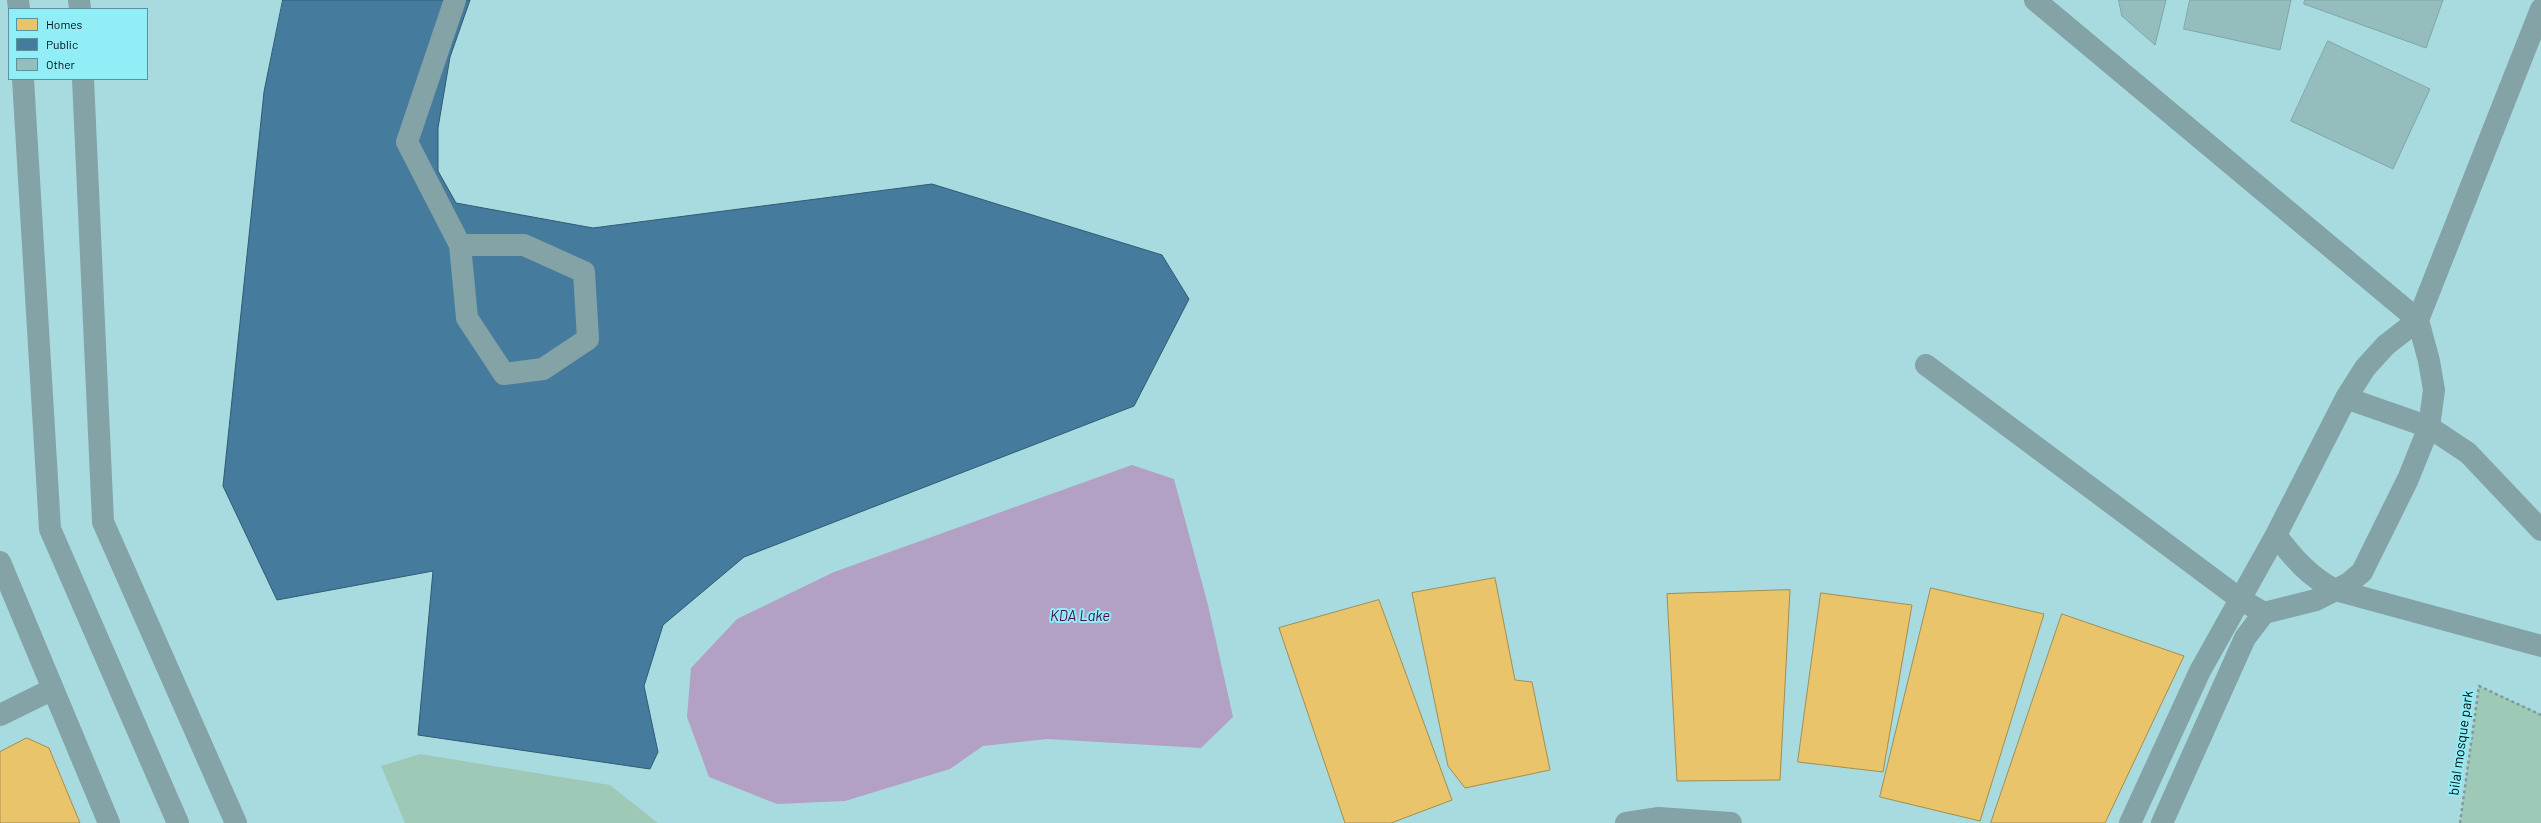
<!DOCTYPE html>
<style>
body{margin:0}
#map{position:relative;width:2541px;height:823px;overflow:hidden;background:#a8dbe0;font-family:Barlow,sans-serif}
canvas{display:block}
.legend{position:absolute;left:8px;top:8px;width:140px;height:72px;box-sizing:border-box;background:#91eef7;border:1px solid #57949b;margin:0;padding:5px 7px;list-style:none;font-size:12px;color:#000e10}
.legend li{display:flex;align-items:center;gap:8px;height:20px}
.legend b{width:20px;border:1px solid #57949b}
</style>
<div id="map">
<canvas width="2541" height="823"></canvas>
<ul class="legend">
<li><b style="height:11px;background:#e9c46a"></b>Homes</li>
<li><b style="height:11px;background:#457b9d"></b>Public</li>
<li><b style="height:11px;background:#95bdbd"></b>Other</li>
</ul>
</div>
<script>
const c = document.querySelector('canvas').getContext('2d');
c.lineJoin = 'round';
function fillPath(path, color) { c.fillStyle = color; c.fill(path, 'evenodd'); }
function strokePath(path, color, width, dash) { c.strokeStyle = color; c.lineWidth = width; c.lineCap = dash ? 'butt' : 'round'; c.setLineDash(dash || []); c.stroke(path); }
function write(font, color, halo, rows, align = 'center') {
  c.font = font + ' Barlow,sans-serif'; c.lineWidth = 4; c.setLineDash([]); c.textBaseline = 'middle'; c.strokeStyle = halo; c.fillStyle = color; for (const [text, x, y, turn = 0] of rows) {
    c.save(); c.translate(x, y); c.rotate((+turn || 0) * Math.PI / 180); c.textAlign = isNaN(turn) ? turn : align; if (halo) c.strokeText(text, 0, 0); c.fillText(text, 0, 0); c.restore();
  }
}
fillPath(new Path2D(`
 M2479,686L2541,714V823H2460Z
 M420,754L610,785L658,823H405L381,766Z`), '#9fc9b7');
fillPath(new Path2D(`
 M1132,465L1174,479L1208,605L1233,717L1201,748L1047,739L983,746L950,769L845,801L777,804L709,777L687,717L691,668L737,619L834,572Z`), '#b2a0c5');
const homes = new Path2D(`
 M1495,578L1515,680L1532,682L1550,770L1465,788L1448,766L1412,593Z
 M1931,588L2044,614L1980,821L1880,797Z
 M1790,590L1780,780L1677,781L1667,594Z
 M1821,593L1912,605L1883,772L1798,762Z
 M1379,600L1452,800L1391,823H1345L1279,628Z
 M2062,614L2184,656L2105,823H1991Z
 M27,738L49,748L80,823H0V752Z`);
fillPath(homes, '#e9c46a');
strokePath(homes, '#a38d4f', 1);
const public = new Path2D(`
 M283,0H470L450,57L438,128V171L456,203L593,228L932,184L1162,255L1189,299L1134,406L744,557L663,625L644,686L658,752L650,769L418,735L433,571L277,600L223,486L264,92Z`);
fillPath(public, '#457b9d');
strokePath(public, '#305a73', 1);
const building = new Path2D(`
 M2119,0H2166L2155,45L2122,16Z
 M2190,0H2291L2280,50L2184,29Z
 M2305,0H2443L2426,48L2304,4Z
 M2328,41L2430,89L2393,169L2291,121Z`);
fillPath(building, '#95bdbd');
strokePath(building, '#7da6a6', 1);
strokePath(new Path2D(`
 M2460,823L2479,686L2541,715`), '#7f9a9d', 2.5, [3, 3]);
strokePath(new Path2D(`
 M455,0L407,142L460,245L467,318L504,374L543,369L588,339L584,272L524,245H460
 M2035,0L2418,320
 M1926,365L2240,599L2264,613
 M0,562L109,823
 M0,715L53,689
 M1626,823L1659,818L1731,823`), '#84a3a6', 22);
strokePath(new Path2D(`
 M18,0L19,9
 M79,0L80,9
 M23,79L50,529L178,823
 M83,79L103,522L236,823
 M2346,398L2429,427L2468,453L2541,530
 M2276,535C2293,558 2310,577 2335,590L2541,646
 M2130,823L2200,671L2276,535L2346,398L2365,368L2386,345L2418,320L2541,9
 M2162,823L2245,638L2264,613L2316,600L2349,583L2362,572L2408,479L2429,427L2434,390L2429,361L2418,320`), '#84a3a6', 22);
write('14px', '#000e10', '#91eef7', [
 ["bilal mosque park",2461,743,-82]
]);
write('italic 15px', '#490d4e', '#91eef7', [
 ["KDA Lake",1080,616]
]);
</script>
